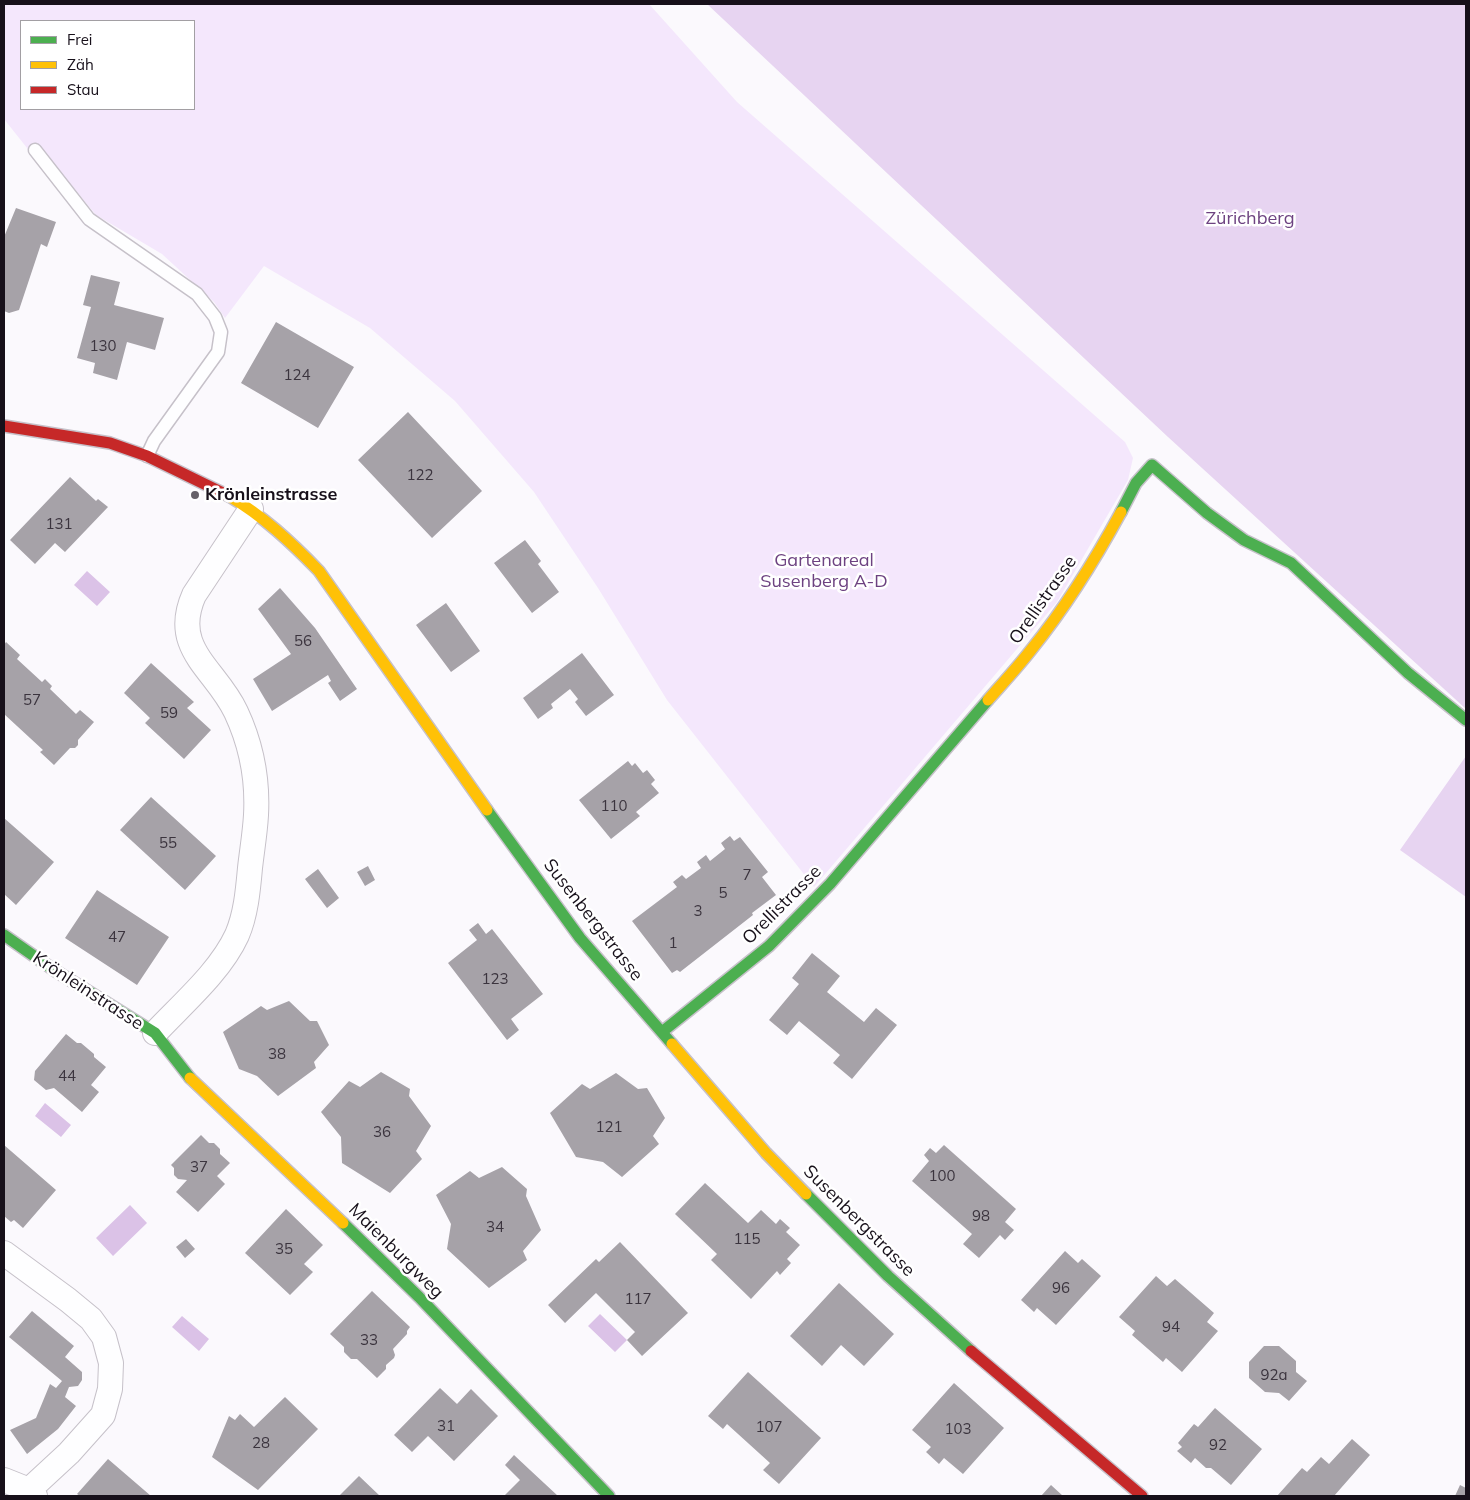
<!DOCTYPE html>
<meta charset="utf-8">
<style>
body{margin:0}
#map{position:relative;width:1470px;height:1500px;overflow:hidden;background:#fbf9fd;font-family:Mulish,sans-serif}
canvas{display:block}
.frame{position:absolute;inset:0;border:5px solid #17101a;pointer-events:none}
.legend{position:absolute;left:20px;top:20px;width:175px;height:90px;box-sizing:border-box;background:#fff;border:1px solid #a29fa3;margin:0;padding:6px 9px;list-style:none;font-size:15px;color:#17101a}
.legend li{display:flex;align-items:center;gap:10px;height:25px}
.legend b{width:25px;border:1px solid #a29fa3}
</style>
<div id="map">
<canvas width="1470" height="1500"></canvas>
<div class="frame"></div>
<ul class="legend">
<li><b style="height:6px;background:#4caf50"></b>Frei</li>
<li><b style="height:6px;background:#ffc107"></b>Zäh</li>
<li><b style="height:6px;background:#c62828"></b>Stau</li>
</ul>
</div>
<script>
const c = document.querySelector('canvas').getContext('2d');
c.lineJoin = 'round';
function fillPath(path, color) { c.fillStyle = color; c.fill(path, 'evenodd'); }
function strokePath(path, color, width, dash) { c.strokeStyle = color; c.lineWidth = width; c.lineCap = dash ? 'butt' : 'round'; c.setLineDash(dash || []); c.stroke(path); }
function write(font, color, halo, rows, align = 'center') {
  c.font = font + ' Mulish,sans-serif'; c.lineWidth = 5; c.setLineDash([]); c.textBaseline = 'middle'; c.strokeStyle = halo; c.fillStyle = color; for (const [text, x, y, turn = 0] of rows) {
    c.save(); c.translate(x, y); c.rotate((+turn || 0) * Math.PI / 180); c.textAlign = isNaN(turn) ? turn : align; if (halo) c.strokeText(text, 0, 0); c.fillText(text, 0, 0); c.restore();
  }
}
fillPath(new Path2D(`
 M4,4H649L737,102L1125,442L1133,458L1128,480L1057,602L814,887L667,700L598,588L534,492L455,401L370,328L264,266L225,318L214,302L162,254L96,215L40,148L31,153L4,119ZM21,21H194V109H21Z`), '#f4e7fc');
fillPath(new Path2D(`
 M707,4H1466V709L1168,437Z
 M1466,756V897L1400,850Z`), '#e7d4f1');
fillPath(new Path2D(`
 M87,571L110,592L97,606L74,585Z
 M45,1103L71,1125L61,1137L35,1116Z
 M130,1205L147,1223L113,1256L96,1238Z
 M600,1314L627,1340L615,1352L588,1326Z
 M182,1316L209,1339L199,1351L172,1327Z`), '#dbc2e7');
fillPath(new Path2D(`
 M16,208L56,222L47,247L41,244L19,310L9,313L4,311V237Z
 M91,275L120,282L114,305L164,318L155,350L127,342L117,380L93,373L95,363L77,358L91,307L83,305Z
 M276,322L354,367L318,428L241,383Z
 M408,412L482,491L432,538L358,460Z
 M70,477L96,501L98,499L108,507L65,552L55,543L35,564L10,540Z
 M525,540L541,561L538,564L559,592L532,613L494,563Z
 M280,588L315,628L357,689L340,701L328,683L331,681L328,675L272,711L253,679L291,654L258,609Z
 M446,603L480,651L451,672L416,625Z
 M6,642L20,655L17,659L42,682L45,679L52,686L50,689L76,714L80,710L94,722L78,740V745L75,748H70L54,765L40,752L43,750L4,714V645Z
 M582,653L614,695L586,716L575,702L578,699L570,689L551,704L553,708L538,719L523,698Z
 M151,663L194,702L187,708L211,730L184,759L145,723L150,718L124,693Z
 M628,761L632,766L635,763L643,773L647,770L655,780L651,784L659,793L636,812L640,816L611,839L579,800Z
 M151,797L216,856L185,890L120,830Z
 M4,818L54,862L16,905L4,894Z
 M730,836L734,841L740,837L768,872L762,877L776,895L752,913L753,915L680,972L677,970L672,973L632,921L677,887L673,882L682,875L686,879L701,868L697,862L706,855L710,861L725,849L721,843Z
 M368,866L375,880L365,886L357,872Z
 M318,869L339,898L327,908L305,879Z
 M97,890L169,937L137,985L65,938Z
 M478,923L486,934L492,929L543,994L511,1019L519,1030L507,1040L448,963L477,940L469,930Z
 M812,953L840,976L827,992L864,1022L876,1008L897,1025L852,1079L833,1063L840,1055L799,1021L787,1035L769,1020L799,984L792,978Z
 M289,1001L310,1021H317L329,1045L314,1062L316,1068L278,1096L257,1076L239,1069L223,1032L261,1006L267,1010Z
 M66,1034L77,1043H81L94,1054V1057L106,1067L91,1085L99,1092L82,1112L54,1088L46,1090L34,1080L35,1071Z
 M381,1072L410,1089L409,1096L431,1126L416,1151L422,1159L390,1193L342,1163L341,1137L321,1112L349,1081L360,1087Z
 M616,1073L638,1089L647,1088L665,1118L653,1136L659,1144L622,1177L603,1162L576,1157L550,1113L582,1084L590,1089Z
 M201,1135L209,1143H214L220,1149V1154L230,1163L217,1176L225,1184L198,1212L176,1192L187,1180L178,1179L174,1175V1168L171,1165Z
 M4,1145L56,1190L23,1228L14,1220L11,1222L4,1216Z
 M944,1145L1016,1209L1005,1222L1014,1230L1005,1240L1000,1235L979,1258L963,1244L972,1234L912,1181L929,1161L924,1155L930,1148L936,1153Z
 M502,1167L527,1189L526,1196L541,1230L523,1251L527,1260L489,1288L447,1249L451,1224L436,1195L470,1171L479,1178Z
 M705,1183L748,1223L761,1210L776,1224L780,1219L790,1228L786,1232L800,1245L787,1259L791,1263L780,1275L777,1271L751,1299L711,1260L717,1254L675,1214Z
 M286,1209L323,1245L304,1264L313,1272L290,1295L245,1253Z
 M186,1239L195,1249L185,1258L176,1247Z
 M620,1242L688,1313L642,1356L627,1340L635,1332L596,1293L565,1323L548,1305L596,1259L599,1262Z
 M1065,1251L1078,1263L1082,1259L1101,1276L1056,1325L1037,1308L1034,1312L1021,1300Z
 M1156,1276L1167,1286L1175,1279L1214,1313L1207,1322L1218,1331L1182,1372L1166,1358L1163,1362L1132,1335L1135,1331L1119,1317Z
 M839,1283L894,1334L864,1366L841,1345L822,1366L790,1336Z
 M372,1291L410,1327L407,1331V1334L393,1349L395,1355L394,1358L386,1365V1369L377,1378L357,1359H351L344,1352V1347L330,1334Z
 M32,1311L74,1346L65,1357L82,1372V1380L78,1386L69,1387L65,1397L76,1406L58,1429L27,1454L10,1430L36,1418L50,1384L56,1388L62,1381L9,1337Z
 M1264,1346H1279L1296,1361V1372L1307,1381L1289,1401L1279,1393L1265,1392L1249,1378V1362Z
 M748,1372L821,1438L779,1484L763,1470L770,1463L727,1424L723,1429L708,1416Z
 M954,1383L1004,1428L963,1474L944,1458L939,1464L926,1452L931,1447L912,1430Z
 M440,1388L457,1404L471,1389L498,1416L454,1461L428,1436L412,1452L394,1435Z
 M285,1397L318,1429L258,1490L212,1457L229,1416L235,1420L240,1414L254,1427Z
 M1215,1408L1262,1449L1231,1485L1211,1468H1206L1195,1458L1191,1463L1177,1451L1182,1447L1178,1443L1194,1424L1198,1427Z
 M1352,1439L1370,1455L1334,1496H1277L1302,1468L1307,1472L1321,1457L1329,1464Z
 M514,1455L530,1470L558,1496H504L520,1480L505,1465Z
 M108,1459L151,1496H80L77,1494Z
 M359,1476L380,1496H339Z
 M1051,1485L1063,1496H1041Z
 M1460,1485L1466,1488V1496H1455Z`), '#a6a2a8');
const lane = new Path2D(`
 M35,150L89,219L197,294L215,317L221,332L218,352L154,441L147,456`);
const street = new Path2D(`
 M155,1033C182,1004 220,972 237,935C246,914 248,890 250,868C252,850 255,833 256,815C258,779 251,744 236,712C216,669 170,649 194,595L251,509
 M4,1253L68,1300L91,1319L104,1337L111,1363L110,1389L103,1415L69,1453L29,1490
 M4,1480L29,1490L35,1496`);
const fast = new Path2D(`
 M1121,512L1136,483L1152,465L1207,513L1244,540L1291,563L1408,673L1466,720
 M487,810L580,938L672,1044
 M4,935L54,970L155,1033L190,1078
 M662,1032L769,946L830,884L988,700
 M806,1194L888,1276L971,1351
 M343,1223L419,1297L609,1496`);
const slow = new Path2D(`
 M229,496C263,516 291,542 319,571L487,810
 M988,700C1002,684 1017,668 1031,650C1065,608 1095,560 1121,512
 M672,1044L766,1153L806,1194
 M190,1078L343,1223`);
const jam = new Path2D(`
 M4,426L110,443L147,456L229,496
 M971,1351L1142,1496`);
strokePath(lane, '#c6c1c9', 15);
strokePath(street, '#c6c1c9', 26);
strokePath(fast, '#c6c1c9', 14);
strokePath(slow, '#c6c1c9', 14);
strokePath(jam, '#c6c1c9', 14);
strokePath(lane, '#fefeff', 12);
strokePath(street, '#fefeff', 24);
strokePath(fast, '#4caf50', 11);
strokePath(slow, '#ffc107', 11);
strokePath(jam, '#c62828', 11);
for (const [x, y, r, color] of [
 [195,495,5,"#676269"]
]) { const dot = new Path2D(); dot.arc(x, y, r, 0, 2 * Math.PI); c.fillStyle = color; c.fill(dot); strokePath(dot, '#fff', 2); }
write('15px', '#3b343e', null, [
 ["130",103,346],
 ["124",297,375],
 ["122",420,475],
 ["131",59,524],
 ["56",303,641],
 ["57",32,700],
 ["59",169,713],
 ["110",614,806],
 ["55",168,843],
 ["7",747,875],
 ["5",723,893],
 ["3",698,911],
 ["47",117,937],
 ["1",673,943],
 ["123",495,979],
 ["38",277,1054],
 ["44",67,1076],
 ["121",609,1127],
 ["36",382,1132],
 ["37",199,1167],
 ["100",942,1176],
 ["98",981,1216],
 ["34",495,1227],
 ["115",747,1239],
 ["35",284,1249],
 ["96",1061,1288],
 ["117",638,1299],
 ["94",1171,1327],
 ["33",369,1340],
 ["92a",1274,1375],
 ["31",446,1426],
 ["107",769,1427],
 ["103",958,1429],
 ["28",261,1443],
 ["92",1218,1445]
]);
write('18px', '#6d4281', '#fff', [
 ["Zürichberg",1250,219],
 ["Gartenareal",824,561],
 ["Susenberg A-D",824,582]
]);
write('bold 18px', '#17101a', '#fff', [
 ["Krönleinstrasse",205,495]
], 'left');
write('18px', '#17101a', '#fff', [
 ["Orellistrasse",1043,600,-55],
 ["Orellistrasse",782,905,-45],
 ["Susenbergstrasse",593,920,52],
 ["Krönleinstrasse",88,991,33],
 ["Susenbergstrasse",859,1221,45],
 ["Maienburgweg",396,1251,45]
]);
</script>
